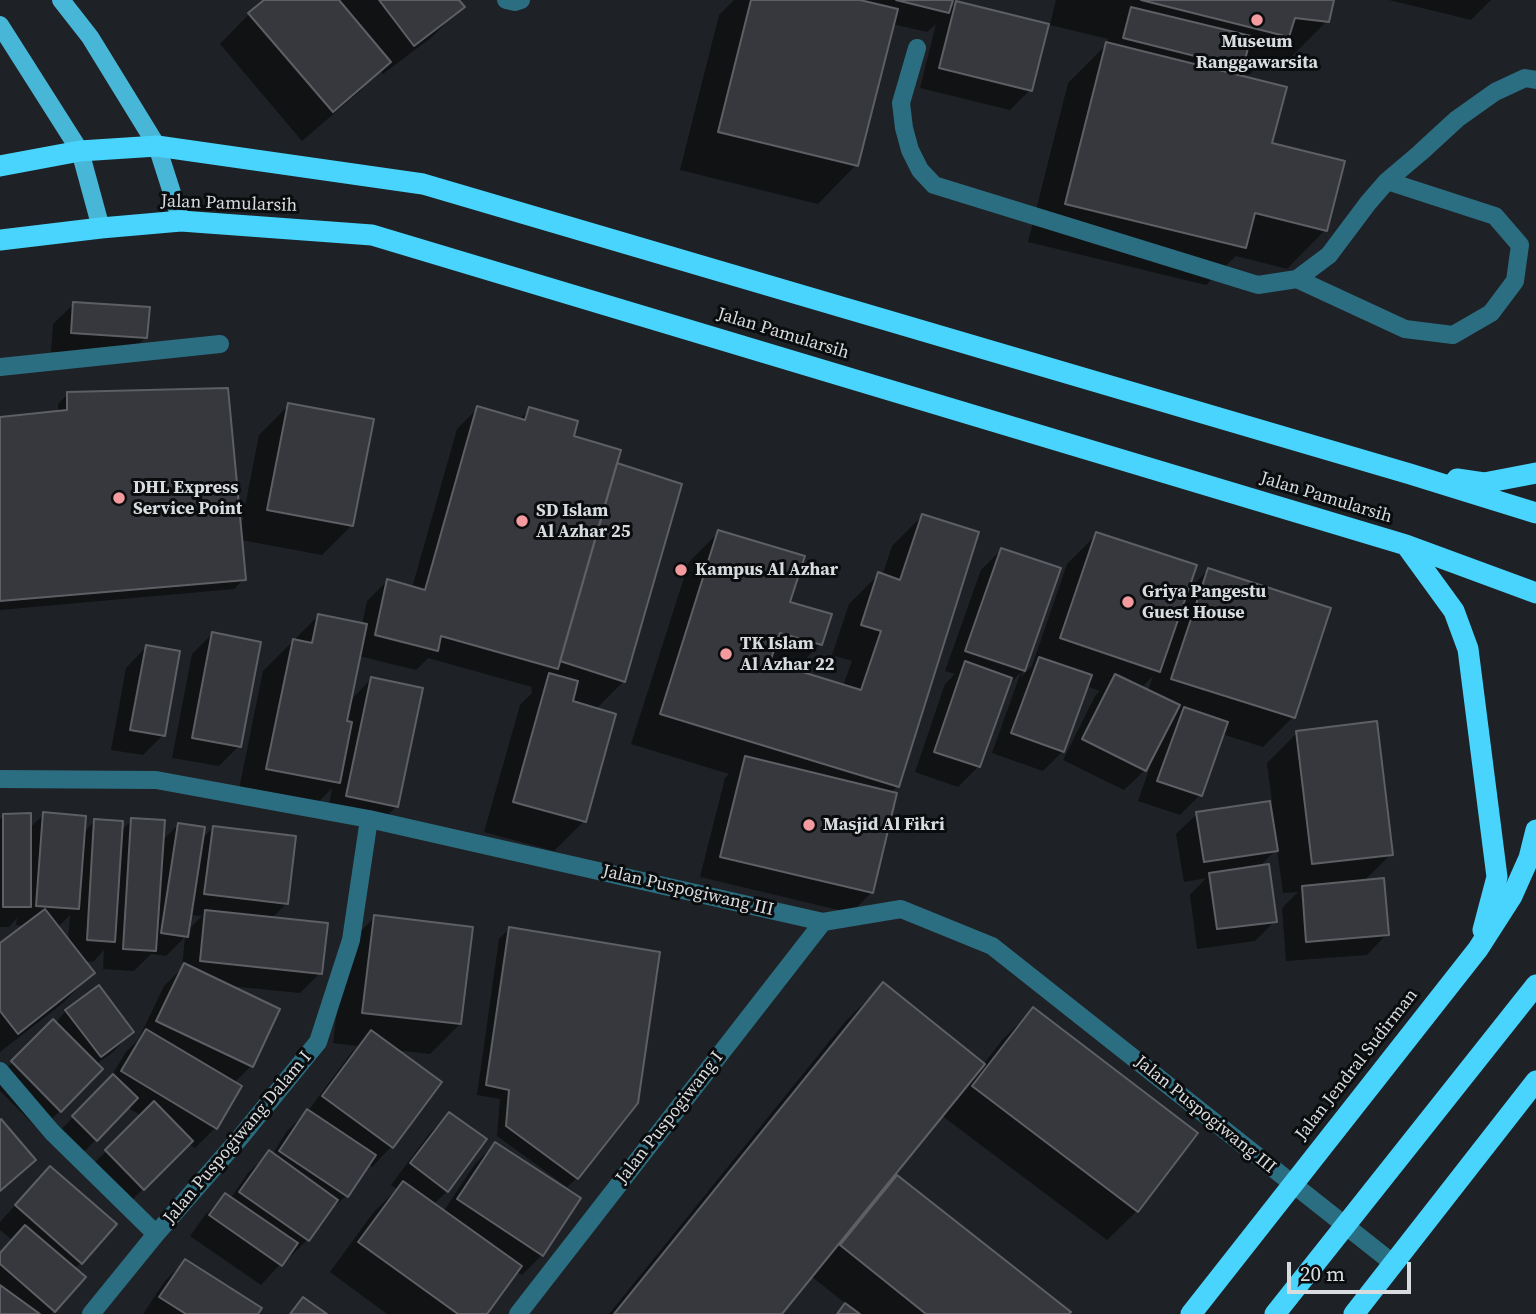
<!DOCTYPE html>
<style>
body{margin:0}
#map{position:relative;width:1536px;height:1314px;overflow:hidden;background:#1e2226;font-family:"Source Serif 4",serif}
canvas{display:block}
.scale{position:absolute;left:1287px;top:1262px;width:124px;height:32px;box-sizing:border-box;border:4px solid #d9dcdf;border-top:0;padding-left:9px;font-size:21px;line-height:24px;white-space:nowrap;color:#d9dcdf;-webkit-text-stroke:5px #0a0c0d;paint-order:stroke}
</style>
<div id="map">
<canvas width="1536" height="1314"></canvas>
<div class="scale">20 m</div>
</div>
<script>
const c = document.querySelector('canvas').getContext('2d');
c.lineJoin = 'round';
function fillPath(path, color) { c.fillStyle = color; c.fill(path, 'evenodd'); }
function strokePath(path, color, width, dash) { c.strokeStyle = color; c.lineWidth = width; c.lineCap = dash ? 'butt' : 'round'; c.setLineDash(dash || []); c.stroke(path); }
function write(font, color, halo, rows, align = 'center') {
  c.font = font + ' "Source Serif 4",serif'; c.lineWidth = 6; c.setLineDash([]); c.textBaseline = 'middle'; c.strokeStyle = halo; c.fillStyle = color; for (const [text, x, y, turn = 0] of rows) {
    c.save(); c.translate(x, y); c.rotate((+turn || 0) * Math.PI / 180); c.textAlign = isNaN(turn) ? turn : align; if (halo) c.strokeText(text, 0, 0); c.fillText(text, 0, 0); c.restore();
  }
}
fillPath(new Path2D(`
 M267,0H457L462,7L432,37L383,74L380,70L359,92L302,141L220,44L249,14Z
 M734,0H951L948,11L956,3L1030,90L1010,110L920,88L936,24L927,32L892,24L856,165L818,204L680,170L719,15Z
 M1056,0H1333L1327,21L1288,60L1267,57L1249,75L1237,72L1233,75L1270,145L1325,230L1287,269L1236,256L1206,285L1028,242L1068,83L1107,44L1108,39L1050,25Z
 M1389,0H1491L1471,20Z
 M74,304L146,337L125,357L51,352L53,324Z
 M68,394L241,527L259,435L289,405L352,525L322,555L241,540L244,579L234,589L0,610V418L58,413V404Z
 M478,408L519,420L530,409L571,438L615,465L624,681L595,710L584,821L554,851L484,832L520,705L533,692L531,691L532,687L428,658L416,670L359,656L349,702L371,679L397,806L376,826L327,816L332,788L308,813L237,799L263,671L318,616L362,625L367,601L387,581L412,588L457,429Z
 M922,516L897,786L891,793L871,893L851,913L700,877L725,778L729,774L631,744L689,562L719,532L788,603L820,644L794,671L843,686L852,661L832,655L849,604L879,574L882,576L892,546Z
 M1097,534L1185,593L1208,570L1329,609L1293,717L1263,747L1222,734L1200,795L1180,815L1138,801L1153,758L1151,757L1145,770L1124,790L1063,760L1095,696L1100,691L1086,686L1063,751L1043,771L992,753L1021,672L1007,687L979,766L958,787L915,772L945,684L955,674L945,671L981,570L1001,550L1059,569L1021,677L1032,666L1067,564ZM1153,676L1148,691L1141,688Z
 M212,634L239,746L219,766L172,758L192,654Z
 M146,647L163,735L143,755L111,750L126,668Z
 M1297,733L1391,854L1363,882L1387,934L1367,955L1286,961L1282,908L1298,892L1283,893L1277,849L1258,868L1275,921L1255,941L1197,949L1190,895L1206,878L1184,882L1176,834L1197,814L1272,802L1267,763Z
 M44,814L83,833L95,821L121,831L132,820L161,842L178,825L201,840L213,828L287,903L271,919L320,973L300,993L229,986L278,1010L251,1066L234,1083L215,1128L195,1148L188,1144L123,1209L86,1171L142,1116L127,1107L76,1160L53,1138L109,1080L126,1052L138,1040L164,986L182,968L185,937L166,956L151,954L134,971L103,969L104,950L93,962L83,961L93,973L63,1003L0,1052V946L25,926L16,925L17,918L9,927H0V819L4,816L29,829ZM70,915L68,942L57,928ZM190,915L202,916L187,931Z
 M375,917L460,1024L430,1054L395,1050L392,1146L372,1167L368,1164L346,1196L325,1215L307,1240L287,1260L285,1259L261,1285L190,1236L205,1215L226,1195L230,1199L248,1173L269,1153L272,1155L287,1131L308,1111L351,1053L358,1046L333,1043L345,947Z
 M509,929L577,1178L567,1187L497,1136L500,1099L477,1095L499,939Z
 M883,984L983,1065L1003,1039L1033,1010L1137,1211L1107,1240L941,1115L881,1190L882,1192L897,1177L1067,1314H837L846,1304L811,1276L780,1314H609L845,1022Z
 M66,1011L132,1032L112,1053L96,1064L101,1069L40,1131L0,1091V1075L53,1021L55,1023Z
 M449,1114L447,1191L433,1205L443,1212L475,1164L495,1144L542,1255L522,1275L516,1272L485,1314H387L330,1272L373,1213L397,1189L391,1185L429,1134Z
 M30,1189L81,1263L74,1269L83,1277L51,1314H0V1253L12,1240L0,1230V1222Z
 M185,1261L256,1314H143L165,1281Z`), '#0007');
const building = new Path2D(`
 M264,0H339L391,62L333,112L248,13Z
 M379,0H459L465,7L414,46Z
 M751,0H860L898,9L858,166L718,132Z
 M896,0H953L949,13Z
 M1141,0H1334L1329,22L1295,18L1289,37Z
 M956,1L1049,24L1032,91L939,68Z
 M1131,7L1251,36L1243,68L1123,38Z
 M1106,42L1287,87L1272,143L1345,161L1327,231L1255,213L1246,248L1065,204Z
 M73,302L150,307L147,338L71,333Z
 M228,388L246,580L0,601V417L67,410V392Z
 M288,403L374,419L353,526L267,510Z
 M477,406L525,420L529,407L578,421L574,436L621,450L558,669L441,636L438,651L375,635L387,579L425,590Z
 M617,463L682,484L625,682L560,661Z
 M922,514L979,532L899,787L660,714L718,530L805,556L790,602L832,614L822,645L780,633L770,662L861,690L881,631L861,625L878,572L900,580Z
 M1096,532L1197,565L1160,672L1060,638Z
 M1001,548L1061,568L1025,671L965,651Z
 M1208,568L1331,608L1295,718L1171,679Z
 M318,614L367,624L347,721L352,722L340,783L266,769L293,639L312,643Z
 M212,632L261,642L241,747L192,738Z
 M146,645L180,651L165,736L130,730Z
 M1039,657L1092,675L1064,752L1011,733Z
 M965,661L1012,678L980,767L934,752Z
 M549,673L578,681L573,701L616,714L586,822L513,802Z
 M1115,674L1180,705L1146,771L1082,739Z
 M371,677L423,688L398,807L346,796Z
 M1184,707L1228,722L1202,796L1157,781Z
 M1377,721L1393,855L1312,864L1296,731Z
 M745,756L897,793L873,893L720,857Z
 M1270,801L1278,851L1204,862L1196,812Z
 M43,812L86,816L79,909L36,906Z
 M31,813V907H3V814Z
 M131,818L165,820L156,951L123,949Z
 M94,819L123,821L115,942L87,940Z
 M178,823L205,827L188,937L161,933Z
 M213,826L296,836L288,904L204,894Z
 M1269,864L1277,922L1217,929L1209,873Z
 M1384,878L1389,935L1306,942L1302,886Z
 M45,909L95,973L18,1034L0,1011V943Z
 M205,910L328,923L322,974L200,961Z
 M374,915L473,927L461,1024L362,1013Z
 M509,927L660,952L638,1103L578,1179L506,1126L509,1090L486,1085Z
 M184,963L280,1009L253,1067L156,1021Z
 M883,982L985,1064L782,1314H614Z
 M99,985L134,1032L101,1057L65,1010Z
 M1033,1007L1198,1133L1138,1212L972,1086Z
 M53,1019L103,1069L61,1112L11,1061Z
 M146,1029L242,1086L217,1129L121,1071Z
 M371,1030L442,1082L393,1148L322,1096Z
 M113,1074L138,1098L97,1141L72,1116Z
 M154,1101L193,1141L144,1190L105,1150Z
 M307,1109L376,1155L348,1197L279,1151Z
 M449,1112L487,1139L448,1192L410,1163Z
 M1,1119L36,1160L0,1191V1120Z
 M495,1142L581,1198L543,1256L457,1199Z
 M269,1150L338,1200L309,1241L239,1192Z
 M50,1166L117,1224L82,1264L15,1205Z
 M897,1175L1071,1312L1069,1314H926L840,1245Z
 M403,1181L522,1266L487,1314H458L358,1242Z
 M225,1193L298,1243L282,1266L209,1215Z
 M25,1225L86,1277L55,1312L0,1264V1253Z
 M185,1259L262,1308L258,1314H186L159,1297Z
 M0,1285L40,1314H0Z
 M303,1297L327,1314H290Z
 M845,1303L860,1314H837Z`);
fillPath(building, '#36383d');
strokePath(building, '#5d5f65', 2);
strokePath(new Path2D(`
 M506,0L515,2L521,0
 M917,48L901,103L904,128L910,150L920,170L934,185L1258,285L1297,279L1329,255L1368,203L1387,181L1420,153L1457,119L1495,92L1525,78L1536,80
 M1297,279L1405,329L1453,335L1491,313L1515,281L1520,245L1495,216L1387,181
 M0,367L220,344
 M0,779L156,780L369,819L823,922L901,909L992,946L1394,1264
 M0,1071L52,1132L156,1234
 M91,1314L156,1234L239,1139L318,1042L351,940L369,819
 M518,1314L823,922`), '#2c6e81', 18);
strokePath(new Path2D(`
 M61,0L90,37L157,146L181,221
 M0,25L80,151L101,228`), '#47b6d7', 18);
strokePath(new Path2D(`
 M0,166L80,151L157,146L423,184L1410,474L1536,513
 M0,240L101,228L181,221L372,235L1406,545L1536,593
 M1457,479L1484,483L1536,473
 M1406,545L1454,611L1468,649L1497,877L1483,930
 M1191,1314L1478,949L1512,896L1529,858L1536,830
 M1354,1314L1536,1081`), '#48d4fc', 21);
strokePath(new Path2D(`
 M1275,1314L1536,985`), '#48d4fc', 21);
for (const [x, y, r, color] of [
 [1257,20,7,"#f49b9f"],
 [119,498,7,"#f49b9f"],
 [522,521,7,"#f49b9f"],
 [681,570,7,"#f49b9f"],
 [1128,602,7,"#f49b9f"],
 [726,654,7,"#f49b9f"],
 [809,825,7,"#f49b9f"]
]) { const dot = new Path2D(); dot.arc(x, y, r, 0, 2 * Math.PI); c.fillStyle = color; c.fill(dot); strokePath(dot, '#0a0c0d', 2.5); }
write('bold 18px', '#d9dcdf', '#0a0c0d', [
 ["Museum",1257,42,"center"],
 ["Ranggawarsita",1257,63,"center"],
 ["DHL Express",133,488],
 ["Service Point",133,509],
 ["SD Islam",536,511],
 ["Al Azhar 25",536,532],
 ["Kampus Al Azhar",695,570],
 ["Griya Pangestu",1142,592],
 ["Guest House",1142,613],
 ["TK Islam",740,644],
 ["Al Azhar 22",740,665],
 ["Masjid Al Fikri",823,825]
], 'left');
write('18px', '#d9dcdf', '#0a0c0d', [
 ["Jalan Pamularsih",229,204,2],
 ["Jalan Pamularsih",783,334,17],
 ["Jalan Pamularsih",1326,498,17],
 ["Jalan Puspogiwang III",688,891,13],
 ["Jalan Jendral Sudirman",1357,1065,-52],
 ["Jalan Puspogiwang III",1205,1115,39],
 ["Jalan Puspogiwang I",670,1118,-52],
 ["Jalan Puspogiwang Dalam I",238,1138,-50]
]);
</script>
